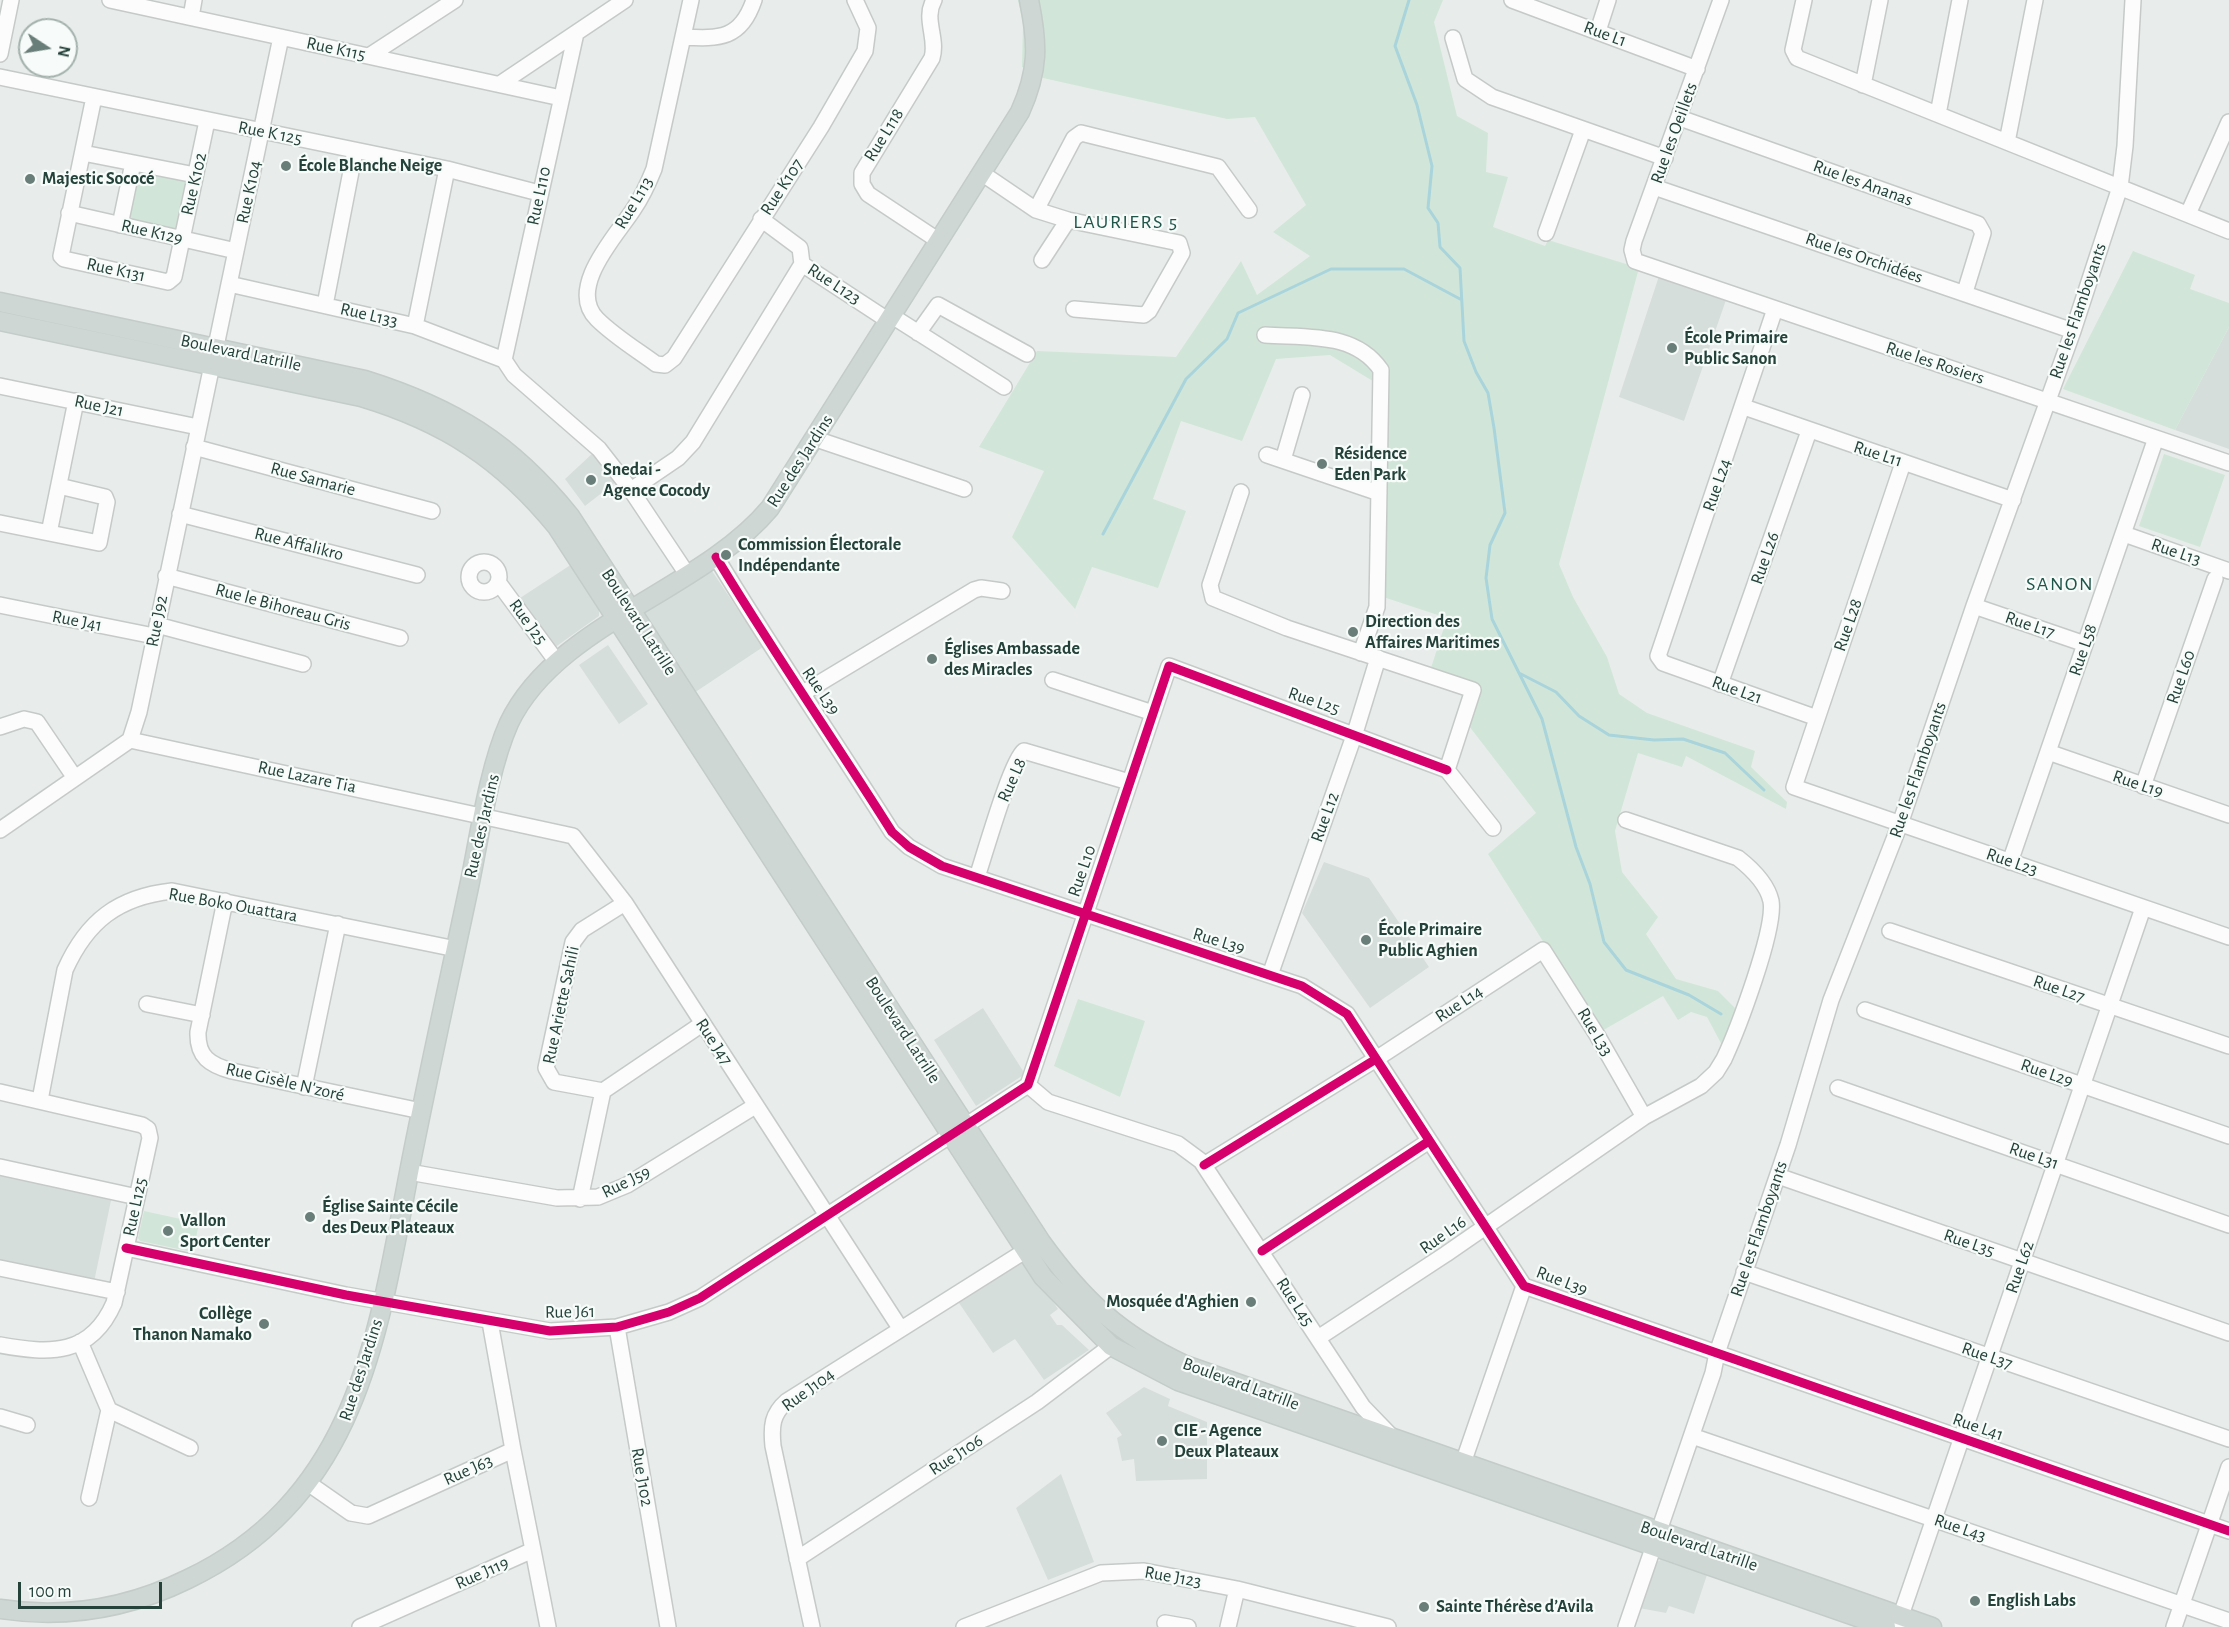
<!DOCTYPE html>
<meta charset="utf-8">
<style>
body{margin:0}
#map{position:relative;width:2229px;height:1627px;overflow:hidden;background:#e8edeb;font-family:"Alegreya Sans",sans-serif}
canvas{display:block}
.north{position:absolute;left:18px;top:18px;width:60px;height:60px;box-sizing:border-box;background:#f7fbf9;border:2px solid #a3b1ad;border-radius:50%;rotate:102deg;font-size:16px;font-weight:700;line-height:24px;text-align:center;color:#24423a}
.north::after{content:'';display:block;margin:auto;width:21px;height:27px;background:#697e78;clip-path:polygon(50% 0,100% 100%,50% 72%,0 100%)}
.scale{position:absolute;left:18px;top:1582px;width:144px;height:27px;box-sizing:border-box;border:3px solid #24423a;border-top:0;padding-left:8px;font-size:18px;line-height:21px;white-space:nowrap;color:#24423a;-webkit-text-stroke:4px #f7fbf9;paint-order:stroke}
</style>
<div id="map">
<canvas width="2229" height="1627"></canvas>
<div class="north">N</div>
<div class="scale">100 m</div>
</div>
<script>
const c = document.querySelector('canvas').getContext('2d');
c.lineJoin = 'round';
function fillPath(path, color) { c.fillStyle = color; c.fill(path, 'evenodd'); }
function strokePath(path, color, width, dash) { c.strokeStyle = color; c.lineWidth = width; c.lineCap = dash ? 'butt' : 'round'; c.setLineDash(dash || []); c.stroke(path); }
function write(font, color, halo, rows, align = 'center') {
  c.font = font + ' "Alegreya Sans",sans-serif'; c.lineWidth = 4.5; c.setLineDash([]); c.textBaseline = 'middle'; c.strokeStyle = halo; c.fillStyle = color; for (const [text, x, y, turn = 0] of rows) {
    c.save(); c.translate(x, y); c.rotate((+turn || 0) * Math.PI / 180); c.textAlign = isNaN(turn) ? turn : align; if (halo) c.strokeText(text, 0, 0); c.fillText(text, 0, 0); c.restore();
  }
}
fillPath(new Path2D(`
 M1659,276L1726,300L1684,421L1619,397Z
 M2229,327V449L2175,430Z
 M594,452L616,482L585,506L565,479Z
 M572,564L599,606V616L554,648L520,598Z
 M710,568L763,647L694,693L642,615Z
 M608,645L648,704L619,724L579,665Z
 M1324,862L1369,878L1429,967L1370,1008L1302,913Z
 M983,1008L1025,1074L976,1106L934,1040Z
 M0,1173L112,1196L94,1282L0,1262Z
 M1022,1256L1058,1309L1050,1315L1057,1325H1062L1089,1350L1044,1380L1015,1339L993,1353L957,1300Z
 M1144,1387L1170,1399L1168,1406L1207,1422V1479L1136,1481L1134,1459L1122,1461L1117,1438L1122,1435L1106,1413Z
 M1061,1474L1094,1562L1048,1580L1016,1508Z
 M1661,1560L1707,1575L1694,1614L1669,1606L1666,1613L1639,1608L1654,1563Z`), '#d6dedb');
fillPath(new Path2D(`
 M1018,0H1443L1434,22L1457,116L1488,133L1486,172L1508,177L1493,227L1545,246L1548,240L1639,268L1559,564L1573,597L1607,657L1619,694L1647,713L1755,751L1751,767L1787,802L1786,809L1686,756L1682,767L1638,753L1615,831L1622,872L1658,917L1646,934L1676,979L1718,991L1738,1011L1723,1047L1707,1017L1691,1012L1678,1020L1663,996L1600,1032L1488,854L1536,813L1469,726L1482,688L1431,668L1447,618L1374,594L1376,383L1330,355L1276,359L1242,441L1181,421L1153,499L1186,511L1158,588L1092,567L1075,609L1012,537L1044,471L979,447L1037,351L1176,357L1241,261L1257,295L1310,256L1273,232L1306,205L1255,117L1227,119L1043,78L1022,67L1023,24Z
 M138,168L189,180L177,233L126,221Z
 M2133,251L2195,275L2190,289L2229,303V327L2175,430L2063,389Z
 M2164,454L2225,475L2200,547L2139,526Z
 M1078,999L1145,1021L1120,1097L1054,1066Z
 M144,1211L199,1223L193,1252L140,1241L138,1238Z`), '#d1e6d8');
strokePath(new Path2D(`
 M1409,0L1395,46L1417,105L1432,166L1428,208L1438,223L1440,247L1460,268L1464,341L1476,372L1488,393L1494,428L1505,513L1490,545L1486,578L1492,619L1542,719L1576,847L1590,884L1604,942L1626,970L1689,995L1721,1014
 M1103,534L1186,379L1227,339L1238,313L1331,269H1404L1460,299
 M1519,673L1556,692L1579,716L1609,735L1654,740L1683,739L1725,753L1764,790`), '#a9d4db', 3);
const minor = new Path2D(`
 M110,0L561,98
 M691,0L654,169C648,184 642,197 633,210C617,235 566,288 597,319C614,336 637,350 656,364L665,365L674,358L821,127L865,51L868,28L855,0
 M934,0C923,19 938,38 932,58L862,173V184L868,194L939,241
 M1512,0L1697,69
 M1721,0L1634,241L1632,250L1635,261L2229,463
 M1804,0L1793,50L1797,58L2229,231
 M191,17L194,0
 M1598,31L1608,0
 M683,37C720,39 741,39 754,0
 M1453,38L1465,79L1492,97L1665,158
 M0,54L11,0
 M369,56L455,0
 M0,77L447,169L539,193
 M500,84L625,0
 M1863,85L1880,0
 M94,97L61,256L64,259L168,282L174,277L207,121
 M1938,114L1960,0
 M1680,118L1978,224L1983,233L1965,292
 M2007,142L2035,0
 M83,153L195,175
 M983,174L1036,210L1068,220L1179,243L1182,253L1149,311L1144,315L1074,309
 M1654,187L2073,331
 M1036,210L1074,138L1081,133L1218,167L1249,210
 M69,213L236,251
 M2188,214L2229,122
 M761,219L800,248L802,264L889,321
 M120,225L133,163
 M1546,233L1583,130
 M1042,260L1068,220
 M229,284L415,326L504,360
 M325,305L355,151
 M1775,309L1658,656L1663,663L1817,718
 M892,316L1004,387
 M415,326L447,169
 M918,333L938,305L1027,354
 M1265,335C1308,338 1355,332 1381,370L1377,607L1361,653
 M504,360L576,33
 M504,360L514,375L599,449L631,490L687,574
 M0,386L198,427
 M1744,407L2013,500
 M816,439L964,489
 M194,447L432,511
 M1267,455L1379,493
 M1283,460L1302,395
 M1903,463L1794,787L2229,937
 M631,490L678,458L693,442L802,264
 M1241,492L1210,585L1213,598L1287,628L1473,690L1447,770
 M180,514L417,575
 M0,523L99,543L107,502L105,497L59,486
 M49,533L76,401
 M2124,534L2229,571
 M716,557C772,650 834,740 892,832L909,847L942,866L1302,986L1347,1014L1524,1286L2229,1531
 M469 577a15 15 0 1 1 30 0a15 15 0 1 1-30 0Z
 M166,576L400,638
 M498,582L557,662
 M0,605L154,636
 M1974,606L2085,644
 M157,625L303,664
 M1053,680L1153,713
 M1720,684L1809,431
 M803,693L974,590L981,588L1002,591
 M0,727L24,719L37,722L75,778
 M130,740L573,836L625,903L900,1328
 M2048,752L2229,815
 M1447,770L1493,828
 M2143,786L2215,579
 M0,830L130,740L139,712L281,37
 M2010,862L2156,438
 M977,877C984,857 1011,760 1024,751L1129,782
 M225,901L198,1032C197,1057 210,1065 232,1071L421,1111
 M1890,931L2229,1046
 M1270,975L1355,733L1378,658
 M147,1004L202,1015
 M1865,1010L2229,1136
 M1028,1085L1048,1102L1178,1144L1201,1161L1363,1407L1392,1437
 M304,1087L338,924
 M1838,1088L2229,1225
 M603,1091L554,1082L546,1068L573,942L582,930L625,903
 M0,1092L142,1125L148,1129L150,1138L114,1303C91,1356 50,1354 0,1345
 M40,1100L65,970C87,921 118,897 172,891L456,949
 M1204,1165L1376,1059L1543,950L1597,1035L1644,1117
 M0,1167L137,1197
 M409,1172L557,1198L598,1197L627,1185L755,1106
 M1778,1176L2229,1333
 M580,1199L603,1091L702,1024
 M126,1248L346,1295L550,1331L617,1327L669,1312L700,1298L1028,1085L1169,666L1447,770
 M1262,1251L1429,1141
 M0,1268L117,1292
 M1744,1272L2229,1439
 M617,1327L668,1627
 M1318,1338L1446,1254L1644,1117L1701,1086L1716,1072L1724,1059C1737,1031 1776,929 1771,901C1767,883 1752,869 1738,858L1626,820
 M80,1342L109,1410L89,1498
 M109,1410L190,1448
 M0,1417L27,1425
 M1692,1436L2229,1621
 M513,1450L533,1550
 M1463,1463L1524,1286
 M308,1483L351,1513L368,1516L513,1450L490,1322
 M797,1559L1037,1402L1111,1346
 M1165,1623L1188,1627
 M360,1627L533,1550L548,1627
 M812,1627L773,1446C771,1426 772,1414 787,1401L1025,1251
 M964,1627L1101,1573L1144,1571L1237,1589L1388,1627
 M1228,1627L1237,1589
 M1626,1627L1713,1373L1717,1353L1788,1145L1831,1000L1900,824L1974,606L2073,331L2120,187L2125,146L2133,0
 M1897,1627L2143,908
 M2174,1627L2229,1467`);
const major = new Path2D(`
 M0,302L365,380C454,408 511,443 570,516L1041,1242C1083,1300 1120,1335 1185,1365L1932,1627
 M0,321L361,397C444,422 502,459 557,527L1043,1277L1111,1346L1178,1381L1886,1627
 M0,1609C65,1619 129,1608 188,1579C365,1494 379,1322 413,1152C431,1062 451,972 470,882C480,833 489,768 509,723C556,624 701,591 770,508L1020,112C1039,70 1038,44 1029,0`);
strokePath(minor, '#c5cac8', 18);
strokePath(major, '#c3ccc9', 21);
strokePath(minor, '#fcfcfc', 15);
strokePath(major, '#cfd7d5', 18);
strokePath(new Path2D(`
 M716,557C772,650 834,740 892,832L909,847L942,866L1302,986L1347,1014L1524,1286L2229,1531
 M1204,1165L1376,1059
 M126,1248L346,1295L550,1331L617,1327L669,1312L700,1298L1028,1085L1169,666L1447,770
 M1262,1251L1429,1141`), '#d6006c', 9);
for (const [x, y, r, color] of [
 [286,166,6,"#697e78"],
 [30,179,6,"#697e78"],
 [1672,348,6,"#697e78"],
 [1322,464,6,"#697e78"],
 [591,480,6,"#697e78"],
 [726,555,6,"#697e78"],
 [1353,632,6,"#697e78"],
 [932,659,6,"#697e78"],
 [1366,940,6,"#697e78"],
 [310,1217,6,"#697e78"],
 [168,1231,6,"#697e78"],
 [1251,1302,6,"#697e78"],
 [264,1324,6,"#697e78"],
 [1162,1441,6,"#697e78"],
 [1975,1601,6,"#697e78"],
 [1424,1607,6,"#697e78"]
]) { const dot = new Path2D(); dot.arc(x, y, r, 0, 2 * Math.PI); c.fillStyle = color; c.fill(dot); strokePath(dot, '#f7fbf9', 2); }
write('18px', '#24423a', '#f7fbf9', [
 ["Rue L1",1605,34,20],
 ["Rue K115",336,49,12],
 ["Rue K 125",270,133,11],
 ["Rue les Oeillets",1674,133,-70],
 ["Rue L118",884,135,-58],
 ["Rue les Ananas",1863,183,20],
 ["Rue K102",194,184,-77],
 ["Rue K107",782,187,-57],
 ["Rue K104",249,192,-78],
 ["Rue L110",539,196,-78],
 ["Rue L113",634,203,-59],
 ["Rue K129",152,232,13],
 ["Rue les Orchidées",1864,258,19],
 ["Rue K131",116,270,12],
 ["Rue L123",834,284,33],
 ["Rue les Flamboyants",2078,311,-71],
 ["Rue L133",369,315,13],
 ["Boulevard Latrille",241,353,12],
 ["Rue les Rosiers",1935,363,18],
 ["Rue J21",99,406,12],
 ["Rue L11",1878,454,18],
 ["Rue des Jardins",800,461,-57],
 ["Rue Samarie",313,479,15],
 ["Rue L24",1717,485,-71],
 ["Rue Affalikro",299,544,14],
 ["Rue L13",2176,552,19],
 ["Rue L26",1765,558,-71],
 ["Rue le Bihoreau Gris",283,607,15],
 ["Rue J41",77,621,11],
 ["Rue J92",157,621,-79],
 ["Rue J25",528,622,54],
 ["Boulevard Latrille",639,622,57],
 ["Rue L28",1848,625,-71],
 ["Rue L17",2030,625,19],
 ["Rue L58",2083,650,-71],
 ["Rue L60",2181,677,-71],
 ["Rue L21",1737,690,20],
 ["Rue L39",821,691,56],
 ["Rue L25",1314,701,19],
 ["Rue les Flamboyants",1918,770,-71],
 ["Rue Lazare Tia",307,777,12],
 ["Rue L8",1012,780,-66],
 ["Rue L19",2138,784,19],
 ["Rue L12",1325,817,-70],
 ["Rue des Jardins",482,826,-77],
 ["Rue L23",2012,862,19],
 ["Rue L10",1082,871,-71],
 ["Rue Boko Ouattara",233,905,10],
 ["Rue L39",1219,941,17],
 ["Rue L27",2059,989,19],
 ["Rue L14",1459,1004,-33],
 ["Rue Ariette Sahili",561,1005,-78],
 ["Boulevard Latrille",903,1030,57],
 ["Rue L33",1595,1032,59],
 ["Rue J47",714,1042,57],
 ["Rue L29",2047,1073,19],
 ["Rue Gisèle N'zoré",285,1082,13],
 ["Rue L31",2034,1156,19],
 ["Rue J59",626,1182,-26],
 ["Rue L125",135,1207,-78],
 ["Rue les Flamboyants",1759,1229,-71],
 ["Rue L16",1443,1235,-35],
 ["Rue L35",1969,1243,19],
 ["Rue L62",2020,1267,-71],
 ["Rue L39",1562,1281,21],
 ["Rue L45",1295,1302,57],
 ["Rue J61",570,1312,-1],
 ["Rue L37",1987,1356,19],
 ["Rue des Jardins",361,1370,-72],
 ["Boulevard Latrille",1241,1384,20],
 ["Rue J104",808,1390,-36],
 ["Rue L41",1978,1427,19],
 ["Rue J106",956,1455,-33],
 ["Rue J63",468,1470,-24],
 ["Rue J102",642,1477,80],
 ["Rue L43",1960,1528,19],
 ["Boulevard Latrille",1699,1546,19],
 ["Rue J119",482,1573,-24],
 ["Rue J123",1173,1577,10]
]);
write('bold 18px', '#24423a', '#f7fbf9', [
 ["École Blanche Neige",298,166],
 ["Majestic Sococé",42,179],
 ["École Primaire",1684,338],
 ["Public Sanon",1684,359],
 ["Résidence",1334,454],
 ["Eden Park",1334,475],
 ["Snedai -",603,470],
 ["Agence Cocody",603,491],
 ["Commission Électorale",738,545],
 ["Indépendante",738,566],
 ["Direction des",1365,622],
 ["Affaires Maritimes",1365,643],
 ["Églises Ambassade",944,649],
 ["des Miracles",944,670],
 ["École Primaire",1378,930],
 ["Public Aghien",1378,951],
 ["Église Sainte Cécile",322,1207],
 ["des Deux Plateaux",322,1228],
 ["Vallon",180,1221],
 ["Sport Center",180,1242],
 ["Mosquée d'Aghien",1239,1302,"right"],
 ["Collège",252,1314,"right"],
 ["Thanon Namako",252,1335,"right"],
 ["CIE - Agence",1174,1431],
 ["Deux Plateaux",1174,1452],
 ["English Labs",1987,1601],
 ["Sainte Thérèse d’Avila",1436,1607]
], 'left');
c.letterSpacing = '1.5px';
write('20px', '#1f5548', '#f7fbf9', [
 ["LAURIERS 5",1126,222],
 ["SANON",2060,584]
]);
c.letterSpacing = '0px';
</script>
